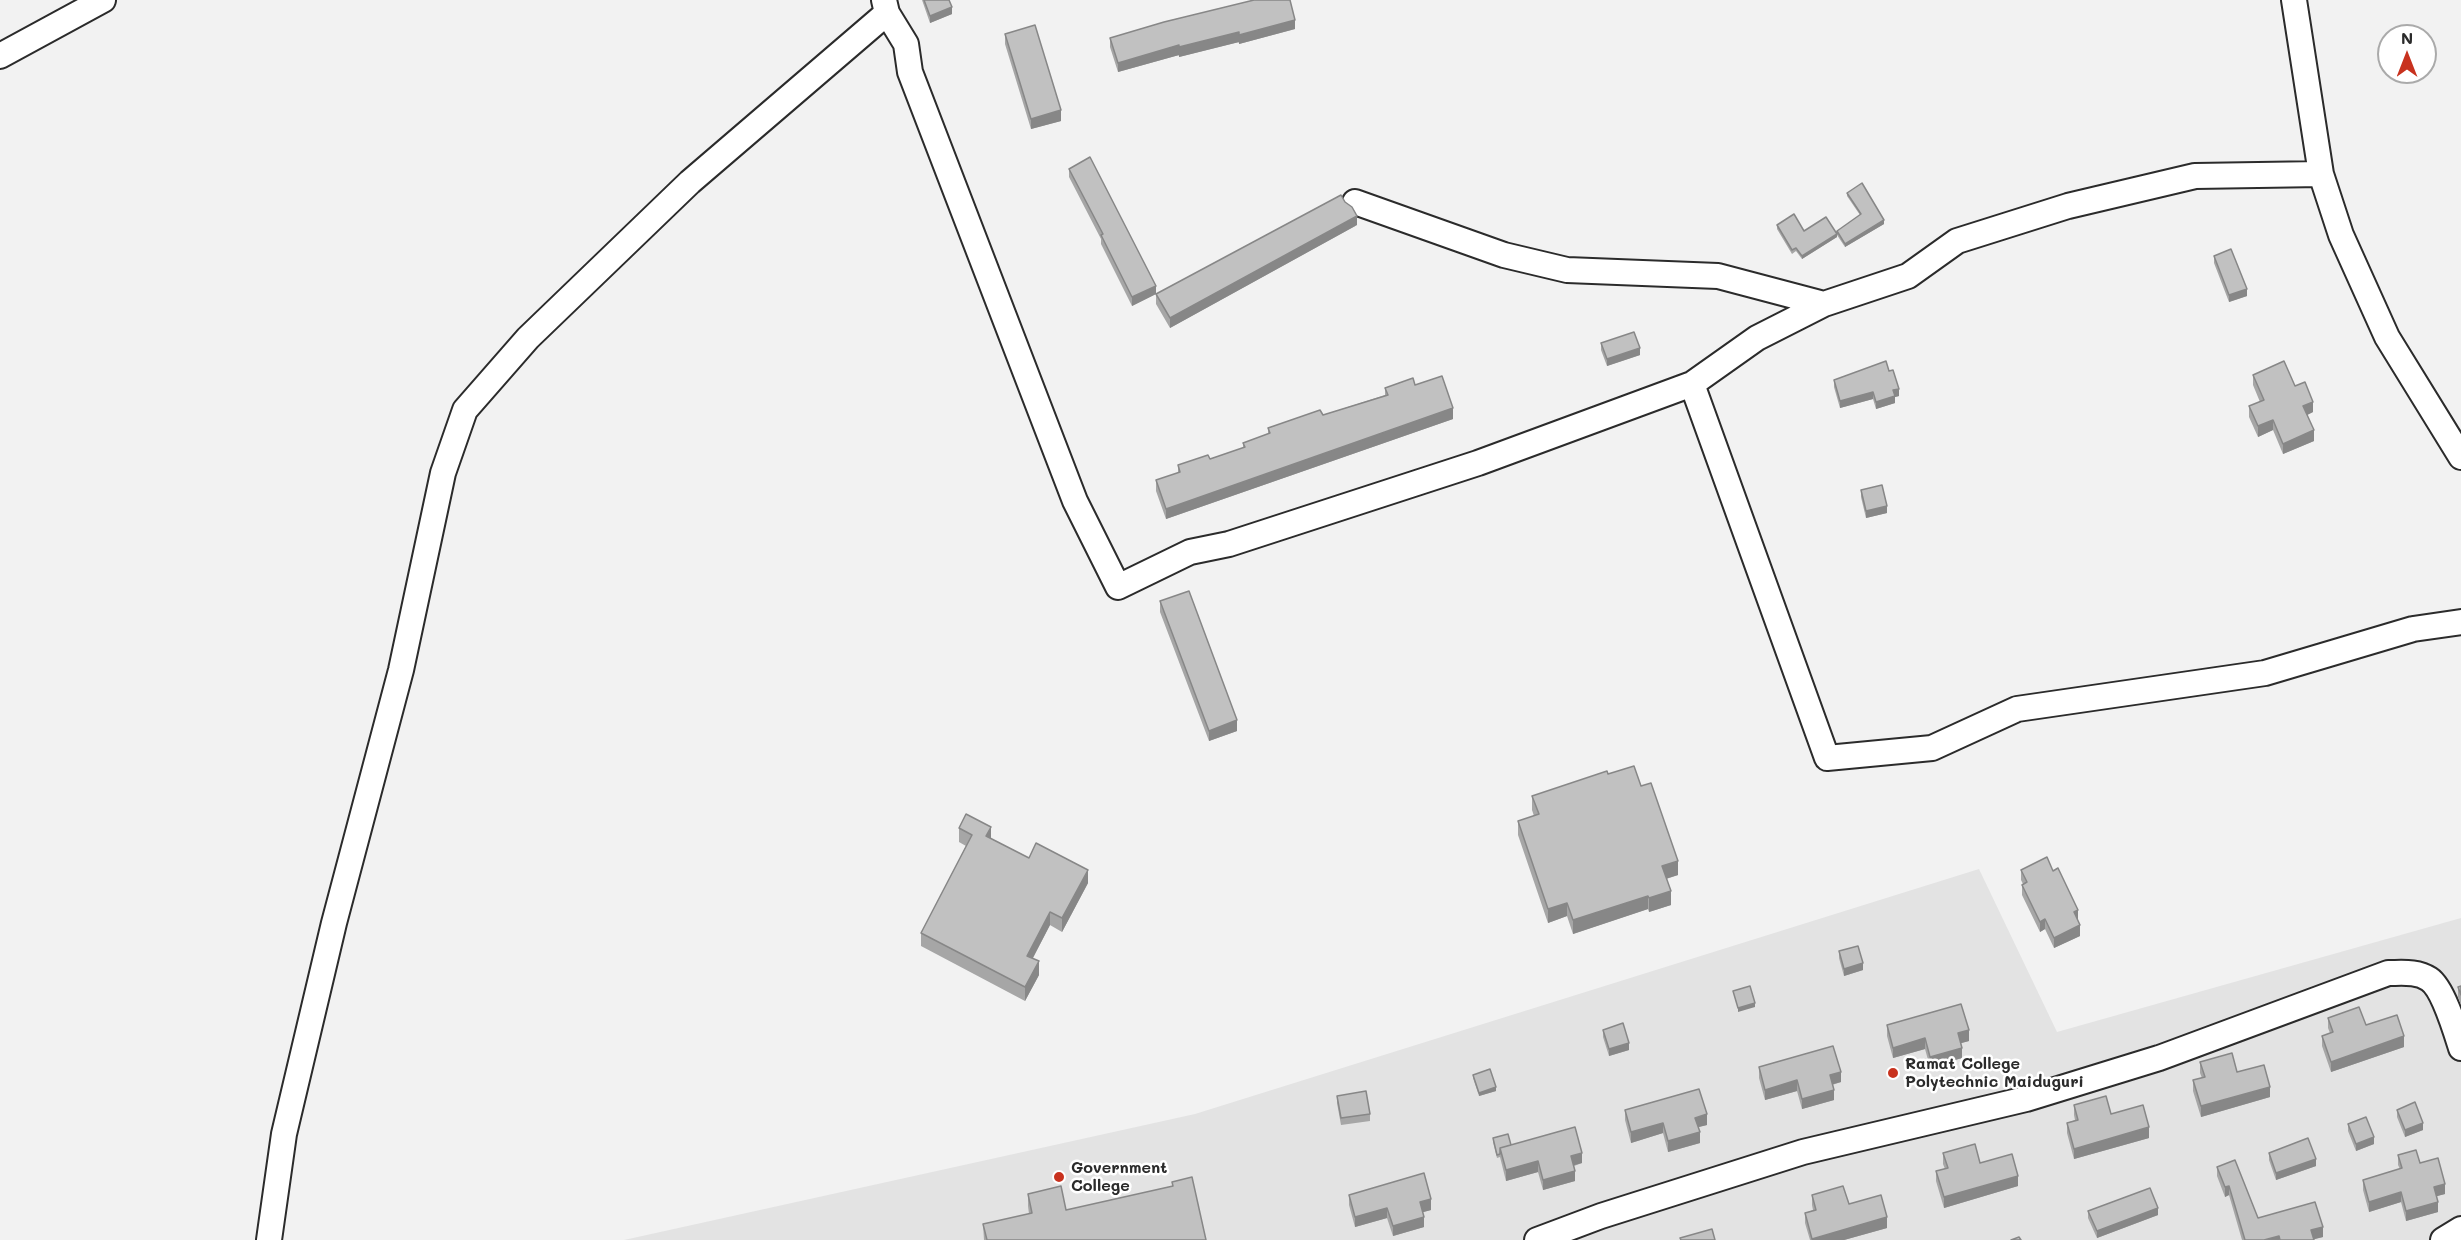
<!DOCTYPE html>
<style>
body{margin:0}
#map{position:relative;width:2461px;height:1240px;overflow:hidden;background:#f2f2f2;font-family:Mali,sans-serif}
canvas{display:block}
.north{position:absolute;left:2377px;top:24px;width:60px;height:60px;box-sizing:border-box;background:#fff;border:2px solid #aaa;border-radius:50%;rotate:0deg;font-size:16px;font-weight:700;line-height:24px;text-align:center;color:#2b2b2b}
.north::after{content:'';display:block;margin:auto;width:21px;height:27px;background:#c8321e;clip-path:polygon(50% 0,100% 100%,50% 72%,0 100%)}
</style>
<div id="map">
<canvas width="2461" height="1240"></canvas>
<div class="north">N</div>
</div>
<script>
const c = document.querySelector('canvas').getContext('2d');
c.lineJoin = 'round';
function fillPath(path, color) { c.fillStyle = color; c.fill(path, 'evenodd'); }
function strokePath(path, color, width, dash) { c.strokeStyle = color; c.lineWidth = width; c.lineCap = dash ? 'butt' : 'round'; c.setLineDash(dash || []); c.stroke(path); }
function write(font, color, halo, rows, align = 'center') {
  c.font = font + ' Mali,sans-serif'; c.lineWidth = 5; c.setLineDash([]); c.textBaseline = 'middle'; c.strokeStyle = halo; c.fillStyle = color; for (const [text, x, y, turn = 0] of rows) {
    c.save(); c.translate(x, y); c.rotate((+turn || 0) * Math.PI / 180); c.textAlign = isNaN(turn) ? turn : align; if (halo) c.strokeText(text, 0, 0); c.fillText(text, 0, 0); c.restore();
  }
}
fillPath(new Path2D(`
 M1979,869L2057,1032L2461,918V1240H624L1195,1114Z`), '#e3e3e3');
const minor = new Path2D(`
 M884,0L887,13L906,44L910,72L1075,501L1118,587L1190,552L1229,544L1478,463L1692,384L1757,338L1824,304L1908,276L1957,241L2068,206L2195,176L2321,174
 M2294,0L2321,174L2341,235L2387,337L2461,457
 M0,56L103,0
 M1355,202L1504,255L1567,270L1718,276L1824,304
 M1692,384L1827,758L1932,748L2017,709L2265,673L2413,629L2461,622
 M269,1240L284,1134L334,923L401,670L443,473L465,410L528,338L690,182L887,13
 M1537,1240L1601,1216L1803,1152L2026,1099L2159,1058L2388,973C2402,973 2417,971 2429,979C2443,988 2456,1032 2461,1048
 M2443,1240L2461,1229`);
strokePath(minor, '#2b2b2b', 28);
strokePath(minor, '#fff', 24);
fillPath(new Path2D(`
 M922,0H949L952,14L930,23Z
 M1295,29L1239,44V42L1179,57V55L1118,72L1110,47V38Z
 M1005,34L1061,121L1031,129L1005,44Z
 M1069,169L1156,294L1357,225L1170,328L1156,304V294L1132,306L1101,244V239L1069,177Z
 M1847,193L1884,224L1845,247L1837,235V237L1802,259L1796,251L1792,254L1777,229V225L1804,231L1837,233V231L1860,215L1847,196Z
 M2214,256L2247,296L2229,302L2214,263Z
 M1601,343L1640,355L1607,366L1601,350Z
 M1889,371L1899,396L1895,397V403L1876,409L1873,399L1840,408L1834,387V380Z
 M2253,375L2295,386L2313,412L2307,415L2314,441L2283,454L2273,430L2258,437L2249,417V406L2260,402L2253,385Z
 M1415,385L1453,419L1166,519L1156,491V480L1178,473V465L1210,459L1243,448V443L1268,434V428L1323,415L1385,395V388Z
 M1861,490L1887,513L1866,518L1861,497Z
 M1160,601L1237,731L1209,741L1160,612Z
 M1608,774L1641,786L1678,875L1666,879L1671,905L1649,912L1648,909L1573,934L1567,916L1548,923L1518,835V821L1534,816L1532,810V796Z
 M959,828L991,839L1029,858L1088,883L1062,932L1050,925L1033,958L1039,975L1025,1001L921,946V933L966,846L959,842Z
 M2021,870L2078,920L2080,936L2054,948L2045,929L2040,932L2022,895V885L2023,884L2021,880Z
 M1839,951L1863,970L1844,976L1839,958Z
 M2461,986V1005L2458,997V987Z
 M2328,1018L2404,1047L2331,1072L2322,1046V1036L2330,1033L2328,1028Z
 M1887,1025L1969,1041L1961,1043L1962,1058L1930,1067L1925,1049L1893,1058L1887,1036Z
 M1603,1030L1629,1050L1609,1056L1603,1037Z
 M2200,1062L2237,1072L2270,1097L2201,1117L2193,1091V1080L2202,1078L2200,1073Z
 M1759,1067L1841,1082L1832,1085L1834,1100L1802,1109L1797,1091L1765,1100L1759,1078Z
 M1473,1075L1496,1091L1479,1096L1473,1078Z
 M1337,1096L1370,1114V1121L1341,1125L1337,1103Z
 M2074,1105L2111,1114L2149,1138L2074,1159L2067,1133V1123L2075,1120L2074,1115Z
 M1625,1110L1707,1125L1698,1127L1700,1143L1668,1152L1663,1133L1631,1143L1625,1120Z
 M2397,1110L2423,1130L2405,1137L2397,1117Z
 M2348,1124L2374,1144L2356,1151L2348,1131Z
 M1493,1138L1511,1145L1582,1163L1574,1166L1575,1181L1543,1190L1538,1172L1506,1181L1500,1157L1497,1158L1493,1142Z
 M1943,1153L1980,1163L2018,1186L1944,1208L1936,1181V1171L1945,1169L1943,1164Z
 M2269,1153L2316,1166L2276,1180L2269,1160Z
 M2398,1155L2420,1163L2445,1194L2436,1196L2438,1212L2406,1221L2401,1202L2369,1212L2363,1190V1180L2400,1169L2398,1165Z
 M2217,1167L2258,1218L2323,1237L2314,1239V1240H2242L2229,1195L2225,1197L2217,1176Z
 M1172,1182L1206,1240H984L983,1224L1029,1214L1028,1206V1194L1066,1210L1172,1187Z
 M1349,1195L1431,1210L1423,1212L1424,1227L1393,1236L1387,1218L1355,1227L1349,1205Z
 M1812,1195L1849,1204L1887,1228L1844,1240H1810L1805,1223V1213L1813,1210L1812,1205Z
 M2088,1211L2158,1215L2097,1238L2088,1218Z`), '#a6a6a6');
fillPath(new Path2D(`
 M952,7V14L930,23V16Z
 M1295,20V29L1239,44V35Z
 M1239,32V42L1179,57V47Z
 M1179,45V55L1118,72V63Z
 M1061,110V121L1031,129V119Z
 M1357,216V225L1170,328V318Z
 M1884,220V224L1845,247V244Z
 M1837,234V237L1802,259V256Z
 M1156,286V294L1132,306V297Z
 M2247,289V296L2229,302V295Z
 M1640,348V355L1607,366V359Z
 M1899,389V396L1895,397V403L1876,409V402L1893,390Z
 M1873,392V399L1840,408V401Z
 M2313,402V412L2303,417V406Z
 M1453,408V419L1166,519V509Z
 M2273,420V430L2258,437V426Z
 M2314,430V441L2283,454V444Z
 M1887,506V513L1866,518V511Z
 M1237,720V731L1209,741V731Z
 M991,827V841L986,836Z
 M1678,861V875L1662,880V866Z
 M1088,870V883L1062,932V918Z
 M1671,891V905L1649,912V898Z
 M1648,896V909L1573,934V920Z
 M1567,903V916L1548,923V909Z
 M2078,910V920L2074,923V912Z
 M1050,912V925L1027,969V956Z
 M2045,919V929L2040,932V922Z
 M2080,925V936L2054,948V938Z
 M1039,961V975L1025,1001V987Z
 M1863,963V970L1844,976V969Z
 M1755,1003V1007L1738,1012V1008Z
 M1969,1030V1041L1958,1044V1033Z
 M2404,1036V1047L2331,1072V1062Z
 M1925,1038V1049L1893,1058V1048Z
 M1629,1043V1050L1609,1056V1049Z
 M1962,1048V1058L1930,1067V1057Z
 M1841,1072V1082L1830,1085V1075Z
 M1797,1080V1091L1765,1100V1090Z
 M1496,1087V1091L1479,1096V1093Z
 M2270,1087V1097L2201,1117V1106Z
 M1834,1090V1100L1802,1109V1099Z
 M1707,1114V1125L1695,1128V1118Z
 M1663,1123V1133L1631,1143V1132Z
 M2423,1123V1130L2405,1137V1130Z
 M2149,1127V1138L2074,1159V1149Z
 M1700,1132V1143L1668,1152V1141Z
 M2374,1137V1144L2356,1151V1144Z
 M1582,1153V1163L1571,1166V1156Z
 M2316,1159V1166L2276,1180V1173Z
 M1538,1161V1172L1506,1181V1170Z
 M1575,1171V1181L1543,1190V1180Z
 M2018,1176V1186L1944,1208V1197Z
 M2445,1184V1194L2434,1197V1187Z
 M2229,1186V1195L2225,1197V1187Z
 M2401,1192V1202L2369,1212V1202Z
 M1431,1199V1210L1420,1213V1202Z
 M2438,1202V1212L2406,1221V1211Z
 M1387,1208V1218L1355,1227V1217Z
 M2158,1208V1215L2097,1238V1231Z
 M1424,1217V1227L1393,1236V1226Z
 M1887,1217V1228L1844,1240H1812V1239Z
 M2323,1227V1237L2311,1240V1230Z
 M2279,1236V1240H2264Z`), '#878787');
const building = new Path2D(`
 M924,0H949L952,7L930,16Z
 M1254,0H1290L1295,20L1239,35V32L1179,47V45L1118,63L1110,38L1164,22Z
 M1035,25L1061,110L1031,119L1005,34Z
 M1090,157L1156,286L1132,297L1101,235L1103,234L1069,169Z
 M1862,183L1884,220L1845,244L1837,231L1861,214L1847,193Z
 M1341,195L1345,202L1352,207L1357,216L1170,318L1156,294Z
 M1794,214L1804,231L1826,217L1837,234L1802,256L1796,248L1792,250L1777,225Z
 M2231,249L2247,289L2229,295L2214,256Z
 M1634,332L1640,348L1607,359L1601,343Z
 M1886,361L1889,371L1893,370L1899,389L1893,390L1895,396L1876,402L1873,392L1840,401L1834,380Z
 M2284,361L2295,386L2305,382L2313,402L2303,406L2314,430L2283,444L2273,420L2258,426L2249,406L2264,400L2253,375Z
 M1442,376L1453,408L1166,509L1156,480L1180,472L1178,465L1208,455L1210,459L1245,447L1243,443L1270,433L1268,428L1320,410L1323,415L1388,395L1385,388L1413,378L1415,385Z
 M1882,485L1887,506L1866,511L1861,490Z
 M1189,591L1237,720L1209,731L1160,601Z
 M1634,766L1641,786L1651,783L1678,861L1662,866L1671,891L1649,898L1648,896L1573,920L1567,903L1548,909L1518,821L1539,814L1532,796L1607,771L1608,774Z
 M966,814L991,827L986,836L1029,858L1036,843L1088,870L1062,918L1050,912L1027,956L1039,961L1025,987L921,933L972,835L959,828Z
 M2047,857L2053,871L2058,868L2078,910L2074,912L2080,925L2054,938L2045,919L2040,922L2022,885L2027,882L2021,870Z
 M1858,946L1863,963L1844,969L1839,951Z
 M1750,986L1755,1003L1738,1008L1733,991Z
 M2461,986V995L2458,987Z
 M1961,1004L1969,1030L1958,1033L1962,1048L1930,1057L1925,1038L1893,1048L1887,1025Z
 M2359,1007L2366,1025L2397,1015L2404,1036L2331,1062L2322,1036L2333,1032L2328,1018Z
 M1623,1023L1629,1043L1609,1049L1603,1030Z
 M1833,1046L1841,1072L1830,1075L1834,1090L1802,1099L1797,1080L1765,1090L1759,1067Z
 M2232,1053L2237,1072L2264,1065L2270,1087L2201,1106L2193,1080L2205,1077L2200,1062Z
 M1490,1069L1496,1087L1479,1093L1473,1075Z
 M1699,1089L1707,1114L1695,1118L1700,1132L1668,1141L1663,1123L1631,1132L1625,1110Z
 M1366,1091L1370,1114L1341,1118L1337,1096Z
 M2106,1096L2111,1114L2143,1105L2149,1127L2074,1149L2067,1123L2078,1120L2074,1105Z
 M2415,1102L2423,1123L2405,1130L2397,1110Z
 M2366,1117L2374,1137L2356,1144L2348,1124Z
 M1575,1127L1582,1153L1571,1156L1575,1171L1543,1180L1538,1161L1506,1170L1500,1148Z
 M1508,1134L1511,1145L1500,1148V1154L1497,1155L1493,1138Z
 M2308,1138L2316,1159L2276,1173L2269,1153Z
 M1975,1144L1980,1163L2012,1154L2018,1176L1944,1197L1936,1171L1948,1168L1943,1153Z
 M2416,1150L2420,1163L2438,1158L2445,1184L2434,1187L2438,1202L2406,1211L2401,1192L2369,1202L2363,1180L2402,1168L2398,1155Z
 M2235,1160L2258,1218L2315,1202L2323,1227L2311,1230L2314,1240H2280L2279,1236L2264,1240H2245L2229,1186L2225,1187L2217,1167Z
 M1424,1173L1431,1199L1420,1202L1424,1217L1393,1226L1387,1208L1355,1217L1349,1195Z
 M1192,1177L1206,1240H987L983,1224L1032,1213L1028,1194L1061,1186L1066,1210L1173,1186L1172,1182Z
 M1843,1186L1849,1204L1881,1195L1887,1217L1812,1239L1805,1213L1816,1210L1812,1195Z
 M2150,1188L2158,1208L2097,1231L2088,1211Z
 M1712,1229L1715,1240H1681L1680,1238Z
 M2019,1237L2021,1240H2011Z`);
fillPath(building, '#c1c1c1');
strokePath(building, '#878787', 1.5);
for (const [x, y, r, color] of [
 [1893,1073,6,"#c8321e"],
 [1059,1177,6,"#c8321e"]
]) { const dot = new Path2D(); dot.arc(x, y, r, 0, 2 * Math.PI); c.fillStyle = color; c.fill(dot); strokePath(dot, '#fff', 2); }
write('bold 16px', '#2b2b2b', '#fff', [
 ["Ramat College",1905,1064],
 ["Polytechnic Maiduguri",1905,1082],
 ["Government",1071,1168],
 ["College",1071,1186]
], 'left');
</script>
